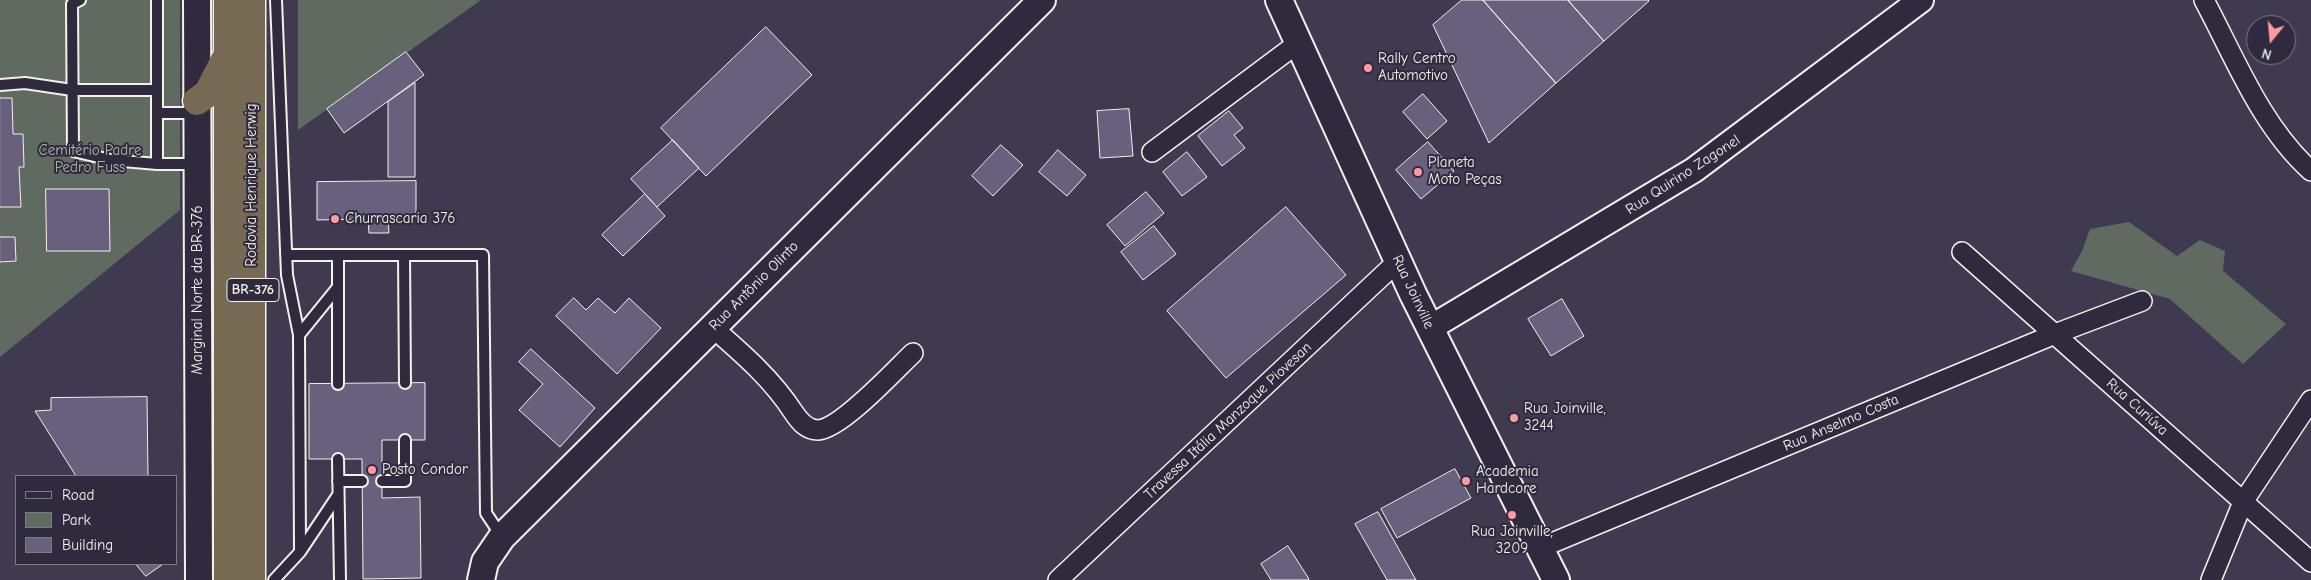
<!DOCTYPE html>
<meta charset="utf-8">
<style>
body{margin:0}
#map{position:relative;width:2311px;height:580px;overflow:hidden;background:#403a50;font-family:"Comic Neue",sans-serif}
canvas{display:block}
.legend{position:absolute;left:15px;top:475px;width:162px;height:90px;box-sizing:border-box;background:#2f2a3d;border:1px solid #7e7a81;margin:0;padding:6px 9px;list-style:none;font-size:15px;color:#f4f1e8}
.legend li{display:flex;align-items:center;gap:10px;height:25px}
.legend b{width:25px;border:1px solid #7e7a81}
.north{position:absolute;left:2246px;top:15px;width:50px;height:50px;box-sizing:border-box;background:#2f2a3d;border:1px solid #7e7a81;border-radius:50%;rotate:197deg;font-size:14px;font-weight:700;line-height:20px;text-align:center;color:#f4f1e8}
.north::after{content:'';display:block;margin:auto;width:18px;height:22px;background:#ff9aa2;clip-path:polygon(50% 0,100% 100%,50% 72%,0 100%)}
</style>
<div id="map">
<canvas width="2311" height="580"></canvas>
<ul class="legend">
<li><b style="height:6px;background:#2f2a3d"></b>Road</li>
<li><b style="height:14px;background:#5f6b61"></b>Park</li>
<li><b style="height:14px;background:#69607e"></b>Building</li>
</ul>
<div class="north">N</div>
</div>
<script>
const c = document.querySelector('canvas').getContext('2d');
c.lineJoin = 'round';
function fillPath(path, color) { c.fillStyle = color; c.fill(path, 'evenodd'); }
function strokePath(path, color, width, dash) { c.strokeStyle = color; c.lineWidth = width; c.lineCap = dash ? 'butt' : 'round'; c.setLineDash(dash || []); c.stroke(path); }
function write(font, color, halo, rows, align = 'center') {
  c.font = font + ' "Comic Neue",sans-serif'; c.lineWidth = 4; c.setLineDash([]); c.textBaseline = 'middle'; c.strokeStyle = halo; c.fillStyle = color; for (const [text, x, y, turn = 0] of rows) {
    c.save(); c.translate(x, y); c.rotate((+turn || 0) * Math.PI / 180); c.textAlign = isNaN(turn) ? turn : align; if (halo) c.strokeText(text, 0, 0); c.fillText(text, 0, 0); c.restore();
  }
}
fillPath(new Path2D(`
 M0,0H180V210L0,357Z
 M298,0H481L298,130Z
 M2129,222L2177,256L2200,240L2225,251L2223,271L2286,324L2243,364L2170,299L2071,271L2082,251L2090,229Z`), '#5f6b61');
const building = new Path2D(`
 M1462,0H1483L1556,83L1489,143L1433,25Z
 M1483,0H1568L1604,41L1556,83Z
 M1568,0H1648L1649,1L1604,41Z
 M766,27L812,75L706,176L661,128Z
 M406,52L424,75L344,133L327,109Z
 M415,83V177H388V102Z
 M1423,94L1447,121L1427,139L1403,112Z
 M0,98H12L13,134H23L24,167H19L21,207H0Z
 M1129,109L1133,156L1100,158L1097,111Z
 M1229,111L1243,128L1234,135L1245,148L1222,166L1198,136Z
 M673,140L699,168L657,207L631,179Z
 M1428,142L1454,171L1421,199L1396,170Z
 M1001,145L1023,165L993,196L972,176Z
 M1058,150L1086,175L1067,196L1039,172Z
 M1187,152L1207,177L1182,196L1163,172Z
 M416,181V218H388L389,233H369L368,219L317,220V182Z
 M46,189H109L110,251H47Z
 M1146,192L1164,213L1125,246L1107,225Z
 M645,194L665,216L623,256L602,235Z
 M1286,207L1346,275L1226,378L1167,311Z
 M1154,226L1176,254L1143,280L1121,252Z
 M0,237H15L16,261L0,262Z
 M574,298L586,310L598,298L615,313L629,298L661,328L617,374L556,316Z
 M1562,299L1584,336L1551,356L1528,319Z
 M531,349L595,408L560,447L519,410L543,384L519,362Z
 M425,383V440H382V498L420,497L421,578L363,579L362,459H309V384Z
 M147,397L148,476H76L35,411L51,410V398Z
 M1455,469L1471,498L1397,538L1381,509Z
 M1378,512L1416,580H1387L1355,524Z
 M1288,546L1309,579L1307,580H1271L1261,564Z
 M136,564H163L146,576Z`);
fillPath(building, '#69607e');
strokePath(building, '#f4f1e8', 1);
const service = new Path2D(`
 M80,0L72,4L73,151L111,160L157,164V0
 M276,0L287,275L299,335L300,552
 M0,85L25,83L72,90H157
 M157,113H197
 M157,164H198
 M286,255H483L486,513L502,537
 M338,255V384
 M404,255L405,383
 M299,335L338,287
 M338,459L340,580
 M338,481H362
 M382,481H405V440
 M274,580L300,552L338,495`);
const minor = new Path2D(`
 M2204,0C2235,58 2261,126 2311,171
 M1152,152L1298,43
 M1962,252L2311,562
 M712,327C743,354 772,379 794,413C800,422 807,430 818,430C841,429 895,370 913,353
 M1540,548L2055,334L2142,301
 M1058,580L1398,261
 M2211,580L2243,502L2311,400`);
const tertiary = new Path2D(`
 M1430,328L1694,170L1921,0`);
const secondary = new Path2D(`
 M197,0L199,580
 M1279,0L1413,294L1556,580
 M481,580L485,562L502,537L1042,0`);
const trunk = new Path2D(`
 M228,0V580
 M251,0V580
 M197,101L208,93L225,60`);
strokePath(service, '#f4f1e8', 14);
strokePath(minor, '#f4f1e8', 22);
strokePath(tertiary, '#f4f1e8', 28);
strokePath(secondary, '#f4f1e8', 30);
strokePath(trunk, '#f4f1e8', 31);
strokePath(service, '#2f2a3d', 10);
strokePath(minor, '#2f2a3d', 19);
strokePath(tertiary, '#2f2a3d', 24);
strokePath(secondary, '#2f2a3d', 26);
strokePath(trunk, '#776a54', 28);
for (const [x, y, r, color] of [
 [1368,68,5,"#ff9aa2"],
 [1418,172,5,"#ff9aa2"],
 [335,219,5,"#ff9aa2"],
 [1514,418,5,"#ff9aa2"],
 [372,470,5,"#ff9aa2"],
 [1466,481,5,"#ff9aa2"],
 [1512,515,5,"#ff9aa2"]
]) { const dot = new Path2D(); dot.arc(x, y, r, 0, 2 * Math.PI); c.fillStyle = color; c.fill(dot); strokePath(dot, '#2f2a3d', 2); }
for (const [x, y, w] of [
 [253,290,52]
]) { const box = new Path2D(); box.roundRect(x - w / 2, y - 11.5, w, 23, 4); c.fillStyle = '#2f2a3d'; c.fill(box); strokePath(box, '#f4f1e8', 1); }
write('bold 14px', '#f4f1e8', null, [
 ["BR-376",253,290]
]);
write('15px', '#f4f1e8', '#2f2a3d', [
 ["Rally Centro",1378,59],
 ["Automotivo",1378,76],
 ["Planeta",1428,163],
 ["Moto Peças",1428,180],
 ["Churrascaria 376",345,219],
 ["Rua Joinville,",1524,409],
 ["3244",1524,426],
 ["Posto Condor",382,470],
 ["Academia",1476,472],
 ["Hardcore",1476,489],
 ["Rua Joinville,",1512,532,"center"],
 ["3209",1512,549,"center"]
], 'left');
write('15px', '#b1b5ab', '#2f2a3d', [
 ["Cemitério Padre",90,151],
 ["Pedro Fuss",90,168]
]);
write('15px', '#f4f1e8', '#2f2a3d', [
 ["Rua Quirino Zagonel",1683,175,-33],
 ["Rodovia Henrique Herwig",252,185,-90],
 ["Rua Antônio Olinto",754,286,-45],
 ["Marginal Norte da BR-376",198,290,-90],
 ["Rua Joinville",1413,292,65],
 ["Rua Curiúva",2137,407,42],
 ["Travessa Itália Manzoque Piovesan",1228,421,-43],
 ["Rua Anselmo Costa",1841,423,-23]
]);
</script>
